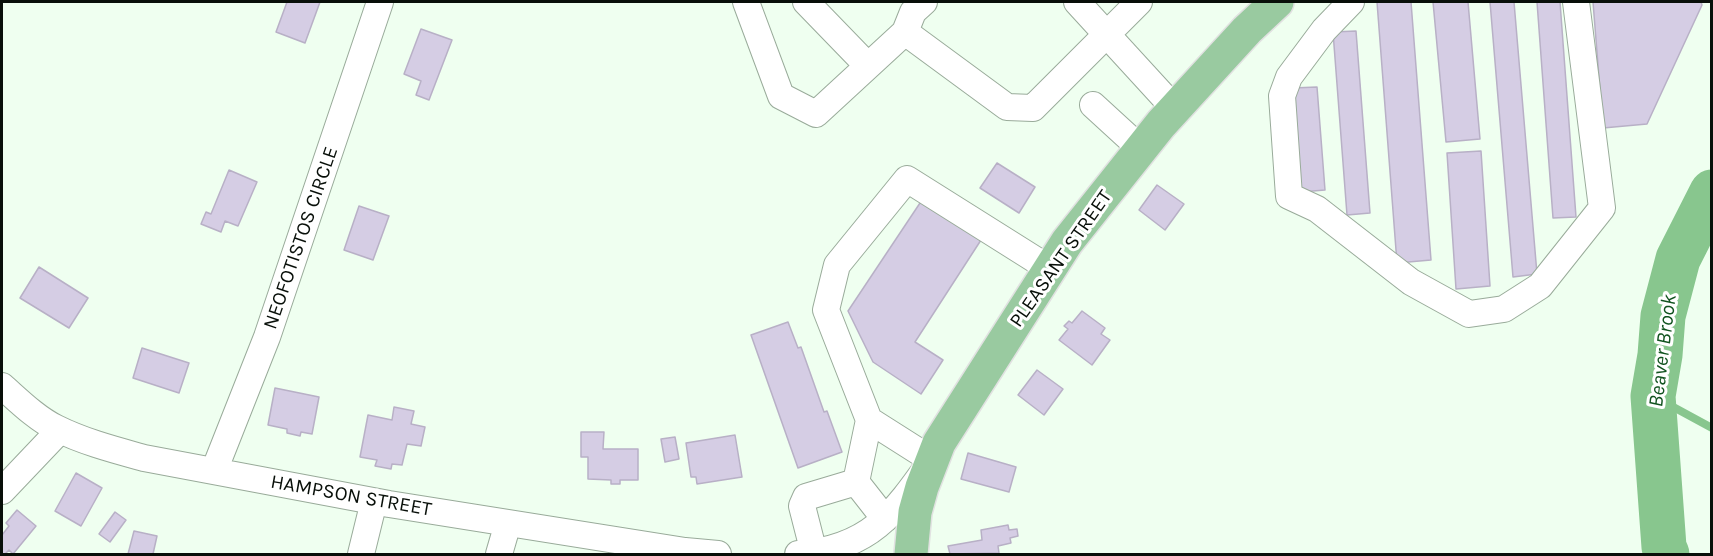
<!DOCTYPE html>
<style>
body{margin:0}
#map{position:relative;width:1713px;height:556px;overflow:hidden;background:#effff0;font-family:Karla,sans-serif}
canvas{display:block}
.frame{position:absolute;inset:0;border:3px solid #080f09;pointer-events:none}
</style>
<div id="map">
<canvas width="1713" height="556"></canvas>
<div class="frame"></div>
</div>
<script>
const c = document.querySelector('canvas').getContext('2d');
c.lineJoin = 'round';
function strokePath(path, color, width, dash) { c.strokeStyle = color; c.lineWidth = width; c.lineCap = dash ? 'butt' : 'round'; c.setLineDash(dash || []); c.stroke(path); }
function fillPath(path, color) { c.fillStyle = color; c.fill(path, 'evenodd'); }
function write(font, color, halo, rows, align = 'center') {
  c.font = font + ' Karla,sans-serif'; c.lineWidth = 6; c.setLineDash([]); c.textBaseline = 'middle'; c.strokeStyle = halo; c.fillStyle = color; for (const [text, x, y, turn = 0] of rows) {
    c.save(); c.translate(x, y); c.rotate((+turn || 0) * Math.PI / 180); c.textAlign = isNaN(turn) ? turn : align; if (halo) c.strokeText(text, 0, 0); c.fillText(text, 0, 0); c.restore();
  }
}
strokePath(new Path2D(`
 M1653,396L1712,428`), '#88c68e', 8);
strokePath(new Path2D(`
 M1667,554L1664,547L1653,396L1660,355L1663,316L1678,259L1712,192`), '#88c68e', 45);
const building = new Path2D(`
 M287,2H320L305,43L276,32Z
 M1377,2H1411L1431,260L1397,263Z
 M1433,2H1468L1480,139L1446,142Z
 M1490,2H1514L1537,274L1513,277Z
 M1537,2H1560L1576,217L1553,218Z
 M1593,2H1701L1702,5L1647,124L1603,128Z
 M421,29L452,40L429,100L416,95L421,81L404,74Z
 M1356,31L1370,213L1347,215L1333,32Z
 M1317,87L1325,190L1301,192L1293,88Z
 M1481,151L1490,286L1456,289L1447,153Z
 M997,163L1035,187L1019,213L980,188Z
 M229,170L257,182L238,226L225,221L221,232L201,224L206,212L211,214Z
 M1157,185L1184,204L1165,230L1139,210Z
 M922,200L981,240L915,342L943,360L921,394L873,362L848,311Z
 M359,206L389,216L373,260L344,250Z
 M39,267L88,298L69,328L20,298Z
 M1082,311L1105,328L1101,334L1110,340L1092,365L1059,340L1068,329L1064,326L1069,321L1072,323Z
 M788,322L798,348L801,347L824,412L827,411L842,452L798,468L751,335Z
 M142,348L189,363L179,393L133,378Z
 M1037,370L1063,389L1044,415L1018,395Z
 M275,388L319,397L312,434L301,432L300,436L287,433V429L268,425Z
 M394,407L414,411L411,424L425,427L421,446L407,444L402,465L392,464L391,469L375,466L377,460L360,457L368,415L392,420Z
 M581,432H604L603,449H638V480H620V484H611V480L588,479V457H581Z
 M735,435L742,477L697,484L696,477H691L686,443Z
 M675,437L679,459L665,462L661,439Z
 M968,453L1016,467L1009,492L961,479Z
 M76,473L102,488L81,526L55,511Z
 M17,510L36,526L13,554L9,550L5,554H2V535L9,526L6,523Z
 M115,512L126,520L110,542L99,534Z
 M1008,525L1009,530L1017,529L1018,536L1010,538L1011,543L998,546L999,553L950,554L948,546L982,540L981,530Z
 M134,531L157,536L153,554H128Z`);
fillPath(building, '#d5cde4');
strokePath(building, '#b8b0c6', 1.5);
const minor = new Path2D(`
 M746,2L781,96L816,114L905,32L1007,107L1033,108L1139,2
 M806,2L868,66
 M1077,2L1175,109
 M1351,2L1324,30L1289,77L1282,96L1289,196L1317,209L1411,282L1469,314L1504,309L1540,286L1602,208L1576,2
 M905,32L913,12L924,2
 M1093,105L1141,149
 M2,386C19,401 36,418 56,428C84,442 115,450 144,458L389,504L685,551L718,554
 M214,471L267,337L380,2
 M856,482L869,420
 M2,491L60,430
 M814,553L802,506L806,497L856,482L885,519
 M361,554L374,501
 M499,554L508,523
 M798,554C869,549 894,514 932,460L869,420L826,310L837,265L907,179L1050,269`);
const major = new Path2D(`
 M911,554L915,512L922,487L939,443L1067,242L1161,124L1247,30L1277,2`);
strokePath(minor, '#99ab9a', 28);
strokePath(major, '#e1e2e1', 36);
strokePath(minor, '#fff', 26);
strokePath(major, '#99caa0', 33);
write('20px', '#080f09', '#fff', [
 ["NEOFOTISTOS CIRCLE",301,238,-71],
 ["PLEASANT STREET",1061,259,-55],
 ["HAMPSON STREET",351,496,10]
]);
write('italic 21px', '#11531f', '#fff', [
 ["Beaver Brook",1663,351,-83]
]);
</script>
